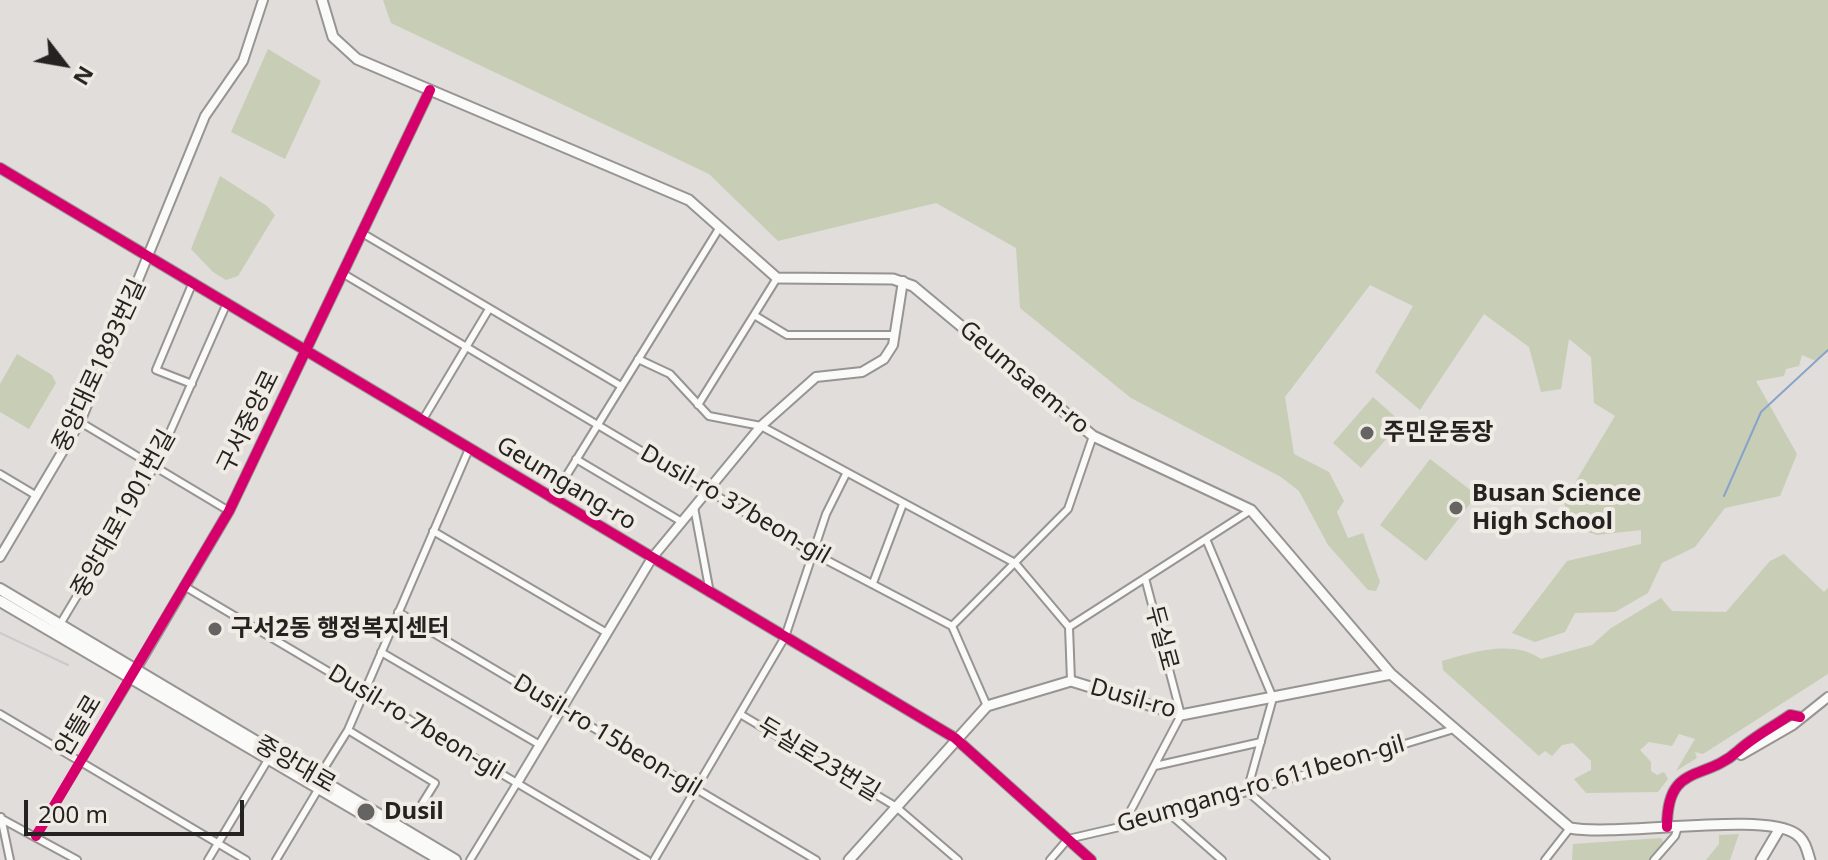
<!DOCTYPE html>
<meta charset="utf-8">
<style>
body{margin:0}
#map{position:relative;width:1828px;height:860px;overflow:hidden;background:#e0ddda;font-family:"Noto Sans",sans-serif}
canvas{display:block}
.north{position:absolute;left:24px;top:24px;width:80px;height:80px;-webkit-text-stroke:6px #f0ebe4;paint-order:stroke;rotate:121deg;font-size:22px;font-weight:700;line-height:32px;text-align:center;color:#252321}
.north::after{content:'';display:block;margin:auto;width:28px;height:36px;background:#252321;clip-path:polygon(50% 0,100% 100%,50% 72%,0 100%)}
.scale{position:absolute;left:24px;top:800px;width:220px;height:36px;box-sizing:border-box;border:4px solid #252321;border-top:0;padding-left:10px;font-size:24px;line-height:28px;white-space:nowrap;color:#252321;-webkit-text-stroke:6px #f0ebe4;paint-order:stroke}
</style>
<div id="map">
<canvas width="1828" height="860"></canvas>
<div class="north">N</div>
<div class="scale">200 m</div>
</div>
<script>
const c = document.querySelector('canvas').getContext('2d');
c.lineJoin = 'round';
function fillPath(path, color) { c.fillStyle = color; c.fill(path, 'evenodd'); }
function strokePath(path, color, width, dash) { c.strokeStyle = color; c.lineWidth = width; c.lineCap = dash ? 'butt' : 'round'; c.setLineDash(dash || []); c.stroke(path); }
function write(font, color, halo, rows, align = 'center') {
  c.font = font + ' "Noto Sans","Noto Sans KR",sans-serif'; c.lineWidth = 8; c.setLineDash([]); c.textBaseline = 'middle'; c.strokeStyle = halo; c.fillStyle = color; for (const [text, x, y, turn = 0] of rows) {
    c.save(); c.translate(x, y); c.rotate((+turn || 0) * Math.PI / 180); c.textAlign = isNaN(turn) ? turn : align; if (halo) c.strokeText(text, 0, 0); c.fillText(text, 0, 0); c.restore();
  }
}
fillPath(new Path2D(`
 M383,0H1828V352L1816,361L1802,355L1799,366L1786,369L1784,376L1756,381L1797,454L1780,496L1725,508L1695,547L1662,563L1648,593L1615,612L1575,613L1565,632L1535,642L1512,633L1567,561L1641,544V530L1597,535L1569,526L1564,501L1615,416L1594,403L1591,357L1569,339L1561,389L1541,392L1529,347L1484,314L1420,410L1375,372L1413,306L1370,285L1285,397L1294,454L1329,472L1344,501L1337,512L1348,538L1363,533L1380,582L1376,591L1368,590L1328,545L1299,491L1281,477L1131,398L1020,308L1016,248L936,203L778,241L709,174L391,23Z
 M268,49L321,81L285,159L231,132Z
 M220,176L267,206L275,215L238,276L226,280L213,272L191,249Z
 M17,354L52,375L56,383L29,429L0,412V384Z
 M1373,397L1401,422L1361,468L1333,443Z
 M1430,459L1477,495L1426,561L1380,525Z
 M1784,554L1824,592L1828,588V674L1703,754L1695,752L1697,758L1676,771L1695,739L1679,734L1672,746L1649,742L1640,750L1651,762V771L1657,775L1664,772L1668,779L1658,792L1586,793L1574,779L1591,770V761L1573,743L1562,745L1552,756L1545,751L1539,756L1443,670L1442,661C1472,652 1513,639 1541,659L1592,645L1611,628L1661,598L1672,611L1726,612L1770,561Z
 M1739,834L1730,860H1706L1719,844V835Z
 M1661,838L1664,843L1649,860H1572L1573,844Z`), '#c8ceb5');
strokePath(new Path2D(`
 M1724,496L1761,412L1828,350`), '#88a3cb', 2);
const minor = new Path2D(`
 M362,233L621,386
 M342,273L813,553L952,626L987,706
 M754,315L787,335H895
 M638,359L670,374L709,416L761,426L1015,563L1069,627L1071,681
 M192,384L156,370L193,282
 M698,405L777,278
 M422,421L489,309
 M80,422L229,511
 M576,459L682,522
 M0,474L37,496
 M552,499L720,227
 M694,507L710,593
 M433,531L607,633
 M1206,539L1273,698L1247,791L1326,860
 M873,583L903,504
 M184,586L647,860
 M398,612L816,860
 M59,626L155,466L227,303
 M952,626L1068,509L1093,436
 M1069,627L1251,510
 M381,652L540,745
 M0,714L246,860
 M740,714L895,806L958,860
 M348,730L435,783L417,812
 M1155,766L1261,742
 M318,778L348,730L469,449
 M1171,815L1222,860
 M1,817L10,860
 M0,818L77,860
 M1122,827L1181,715L1145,578
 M36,836L131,678
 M208,860L269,758
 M276,860L319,788
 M470,860L517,783
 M654,860L785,637L826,514L846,474
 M1050,860L1068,839L1171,815L1454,729
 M1545,860L1570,828
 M1654,860L1675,836L1678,827`);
const tertiary = new Path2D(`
 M0,168L955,738L1091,860
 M0,557L80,422L205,116L243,61L263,0
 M133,674L229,511L430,90
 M1738,751L1741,755L1793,725L1828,697
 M517,783L652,558L761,426L816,377L862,372L884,359L893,345L903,281
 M1667,827C1667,762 1704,782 1738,751C1753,737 1773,727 1790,715L1800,717`);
const secondary = new Path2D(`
 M322,0L333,37L357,59L689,200L777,278L893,279L913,286L1093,436L1251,510L1391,674L1570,828C1618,837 1764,811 1796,834C1805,840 1807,850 1810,860
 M849,860L987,706L1071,681L1181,715L1391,674
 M1761,860L1780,828`);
const primary = new Path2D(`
 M0,589L455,860
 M0,601L441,860`);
strokePath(minor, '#979492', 10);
strokePath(tertiary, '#979492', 12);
strokePath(secondary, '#979492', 13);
strokePath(primary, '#979492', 14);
strokePath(minor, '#fafaf9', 6);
strokePath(tertiary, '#fafaf9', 8);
strokePath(secondary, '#fafaf9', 9);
strokePath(primary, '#fafaf9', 10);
strokePath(new Path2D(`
 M0,633L68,665`), '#cbc9c9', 2);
strokePath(new Path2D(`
 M0,168L955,738L1091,860
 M1667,827C1667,762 1704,782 1738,751C1753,737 1773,727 1790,715L1800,717
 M36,836L229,511L430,90`), '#d6006c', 10);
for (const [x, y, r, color] of [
 [1367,433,8,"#666462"],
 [1456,508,8,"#666462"],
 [215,629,8,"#666462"],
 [366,812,10,"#666462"]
]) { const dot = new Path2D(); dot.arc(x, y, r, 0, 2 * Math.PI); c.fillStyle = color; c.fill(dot); strokePath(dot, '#f0ebe4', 3); }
write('24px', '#252321', '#f0ebe4', [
 ["중앙대로1893번길",100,366,-65],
 ["Geumsaem-ro",1024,378,40],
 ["구서중앙로",249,422,-64],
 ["Geumgang-ro",566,484,31],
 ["Dusil-ro 37beon-gil",735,505,30],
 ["중앙대로1901번길",124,514,-61],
 ["두실로",1161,638,75],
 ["Dusil-ro",1133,699,16],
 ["Dusil-ro 7beon-gil",416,723,31],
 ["안뜰로",79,726,-59],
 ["Dusil-ro 15beon-gil",607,736,31],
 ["두실로23번길",818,760,31],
 ["중앙대로",295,765,30],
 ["Geumgang-ro 611beon-gil",1261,785,-16]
]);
write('bold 24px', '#252321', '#f0ebe4', [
 ["주민운동장",1383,433],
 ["Busan Science",1472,494],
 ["High School",1472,522],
 ["구서2동 행정복지센터",231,629],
 ["Dusil",384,812]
], 'left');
</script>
